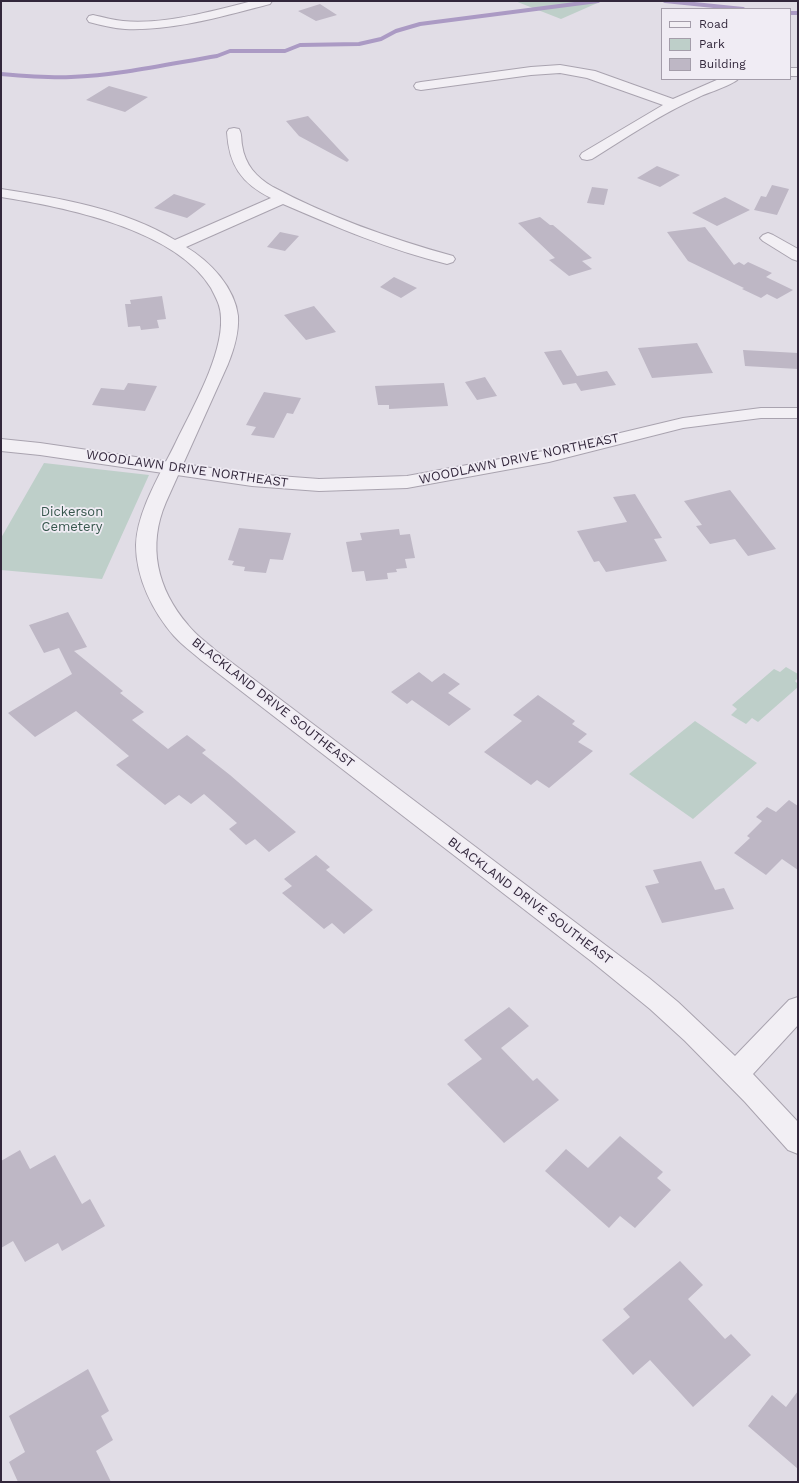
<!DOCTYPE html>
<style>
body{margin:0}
#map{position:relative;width:799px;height:1483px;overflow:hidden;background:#e1dde6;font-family:"Work Sans",sans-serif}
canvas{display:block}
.frame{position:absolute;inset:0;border:2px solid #32273b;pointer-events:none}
.legend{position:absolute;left:661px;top:8px;width:130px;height:72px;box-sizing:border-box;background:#f0ecf4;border:1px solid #a49daa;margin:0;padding:5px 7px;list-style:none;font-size:12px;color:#32273b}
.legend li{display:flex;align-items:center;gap:8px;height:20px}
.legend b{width:20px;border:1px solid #a49daa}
</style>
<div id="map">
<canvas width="799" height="1483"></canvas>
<div class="frame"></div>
<ul class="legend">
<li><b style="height:5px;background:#f2eff4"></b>Road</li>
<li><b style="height:11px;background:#becfc9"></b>Park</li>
<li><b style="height:11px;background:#beb7c5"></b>Building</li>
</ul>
</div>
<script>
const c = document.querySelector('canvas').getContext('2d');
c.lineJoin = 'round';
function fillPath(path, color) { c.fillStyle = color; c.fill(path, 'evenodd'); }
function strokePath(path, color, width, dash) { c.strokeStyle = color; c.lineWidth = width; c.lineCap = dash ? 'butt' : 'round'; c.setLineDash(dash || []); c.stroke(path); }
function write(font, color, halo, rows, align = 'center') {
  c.font = font + ' "Work Sans",sans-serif'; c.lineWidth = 3.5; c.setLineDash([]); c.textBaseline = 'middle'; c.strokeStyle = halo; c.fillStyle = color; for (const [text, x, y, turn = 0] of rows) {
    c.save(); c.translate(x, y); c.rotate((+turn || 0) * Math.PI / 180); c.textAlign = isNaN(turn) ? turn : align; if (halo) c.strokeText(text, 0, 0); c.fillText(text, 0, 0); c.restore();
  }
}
fillPath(new Path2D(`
 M515,1H602L561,19Z
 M44,463L149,475L102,579L1,570V538Z
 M786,667L798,674V678L795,681L798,684V687L758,722L752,718L746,724L731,715L737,709L732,705L774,669L780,672Z
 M695,721L757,763L693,819L629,774Z`), '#becfc9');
strokePath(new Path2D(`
 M665,1L743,9
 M790,13H798
 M1,74C24,76 48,78 71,77C120,75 169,64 217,56L230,51H285L300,45L359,44L381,39L396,31L420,24L598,1`), '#ab9ac4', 4);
fillPath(new Path2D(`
 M320,4L337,15L316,21L298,11Z
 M109,86L148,97L125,112L86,100Z
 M308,116L349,160L347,162L299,136L286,121Z
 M657,166L680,175L660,187L637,178Z
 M772,185L789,189L777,215L754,210L761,196L766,197Z
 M592,187L608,189L604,205L587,203Z
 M174,194L206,204L187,218L154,208Z
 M725,197L750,210L717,226L692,213Z
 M540,217L550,225H553L592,258L582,261L592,269L569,276L549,260L555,258L518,223Z
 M705,227L734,265L739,262L744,265L748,262L772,273L766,277L793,290L777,299L767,294L761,298L742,289L744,288L688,261L667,232Z
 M280,232L299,236L285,251L267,247Z
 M394,277L417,288L401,298L380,287Z
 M162,296L166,319L157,320L159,328L141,330L140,326L128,327L125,304H131L130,300Z
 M314,306L336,332L306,340L284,315Z
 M697,343L713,373L652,378L638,348Z
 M561,350L577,376L607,371L616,385L581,391L576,383L563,385L544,352Z
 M743,350L798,353V369L745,366Z
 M485,377L497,396L477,400L465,382Z
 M128,383L157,386L145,411L92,405L101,388L124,390Z
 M444,383L448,406L389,409V405H378L375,386Z
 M264,392L301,398L293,414L287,413L274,438L251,435L256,427L246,425Z
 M730,490L776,549L748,556L735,539L710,544L696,526L702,525L684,501Z
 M635,494L662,538L654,539L667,561L606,572L599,561L594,562L577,531L627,522L613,497Z
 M239,528L291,533L283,560L270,559L266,573L244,571L245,567L232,565L234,561L228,560Z
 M399,529L400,535L410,534L415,558L405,559L407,568L396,569L397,572L387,573L388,579L366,581L364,571L352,572L346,542L362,540L360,533Z
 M68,612L87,647L74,651L123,691L120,693L144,712L132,720L168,749L187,735L206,750L202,753L230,775L296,832L269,852L255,839L246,845L229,829L237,823L204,794L191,804L179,795L165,805L116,765L129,756L76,711L35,737L8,713L72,674L59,648L44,653L29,625Z
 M419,672L432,682L444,673L460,684L448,693L471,709L449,726L412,700L407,704L391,692Z
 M538,695L575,721L572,724L587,734L578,742L593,751L549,788L537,780L531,785L484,752L522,721L513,715Z
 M789,800L798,806V870L782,859L766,875L734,853L750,838L747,836L762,821L756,817L767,807L776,812Z
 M316,855L330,867L326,870L373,910L344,934L332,923L324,929L282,893L292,886L284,879Z
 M701,861L715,890L724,888L734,909L662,923L645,886L659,883L653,870Z
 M509,1007L529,1026L501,1048L533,1081L537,1078L559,1100L504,1143L447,1084L482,1059L464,1040Z
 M620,1136L663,1172L657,1178L671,1190L635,1228L620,1216L609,1228L545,1171L566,1149L588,1168Z
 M20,1150L30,1169L55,1155L82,1204L90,1199L105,1226L62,1251L58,1243L25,1262L13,1241L1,1248V1161Z
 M680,1261L703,1285L688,1299L725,1339L731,1334L751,1355L693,1407L650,1360L633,1375L602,1340L630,1317L623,1309Z
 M88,1369L109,1411L101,1416L113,1440L96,1451L111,1482H18L9,1462L25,1452L9,1416Z
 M798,1391V1469L748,1426L772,1395L786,1407Z`), '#beb7c5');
const minor = new Path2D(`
 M252,1H272L270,4C223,16 174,31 125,29C113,28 100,25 89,22L87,19L89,16L93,15C103,17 113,20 123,21C163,25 213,11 252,1Z
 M560,65L595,71L673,99L719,79H738C733,85 707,93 699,97C661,114 627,137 592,159L587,160L582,159L580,156L582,153L663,105L587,78L560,73L531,75L421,90L416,89L414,86L416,83L421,82L531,67Z
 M790,68H798V76H790Z
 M234,128L239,129C242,134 241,139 242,145C245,165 256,177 273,187C329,217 391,239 453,256L455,259L453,262L447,264C390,250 336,227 283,204L186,247C210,261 235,288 238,316C239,333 234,349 228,364L166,502C147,546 157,589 188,625C196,635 206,642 215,650L649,978L678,1002L735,1056L789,1000L798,997V1025L753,1074L798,1122V1154L788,1150L745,1102L685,1041L650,1009L591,961L201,660C192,652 182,645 174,636C153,612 136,578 136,545C137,511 161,473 176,442C192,409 223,355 221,318C221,306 216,298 211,288C175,229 64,207 1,197V189C60,198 124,209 175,240L271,198C241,183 229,165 227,132L229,129Z
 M768,233L773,235L798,249V261L792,259L763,241L760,238L763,235Z`);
const tertiary = new Path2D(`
 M761,408H798V418H761L683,428L549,462L407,488L319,491L252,486L40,455L1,451V439L40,443L252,474L319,479L407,476L549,450L683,418Z`);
strokePath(minor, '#a9a3af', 2);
strokePath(tertiary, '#a9a3af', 2);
fillPath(minor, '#f2eff4');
fillPath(tertiary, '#f2eff4');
write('13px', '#32273b', '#f0ecf4', [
 ["WOODLAWN DRIVE NORTHEAST",519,459,-12],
 ["WOODLAWN DRIVE NORTHEAST",187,469,8],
 ["BLACKLAND DRIVE SOUTHEAST",273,703,38],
 ["BLACKLAND DRIVE SOUTHEAST",530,901,37]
]);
write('13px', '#36564c', '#f0ecf4', [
 ["Dickerson",72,512],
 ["Cemetery",72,527]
]);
</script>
